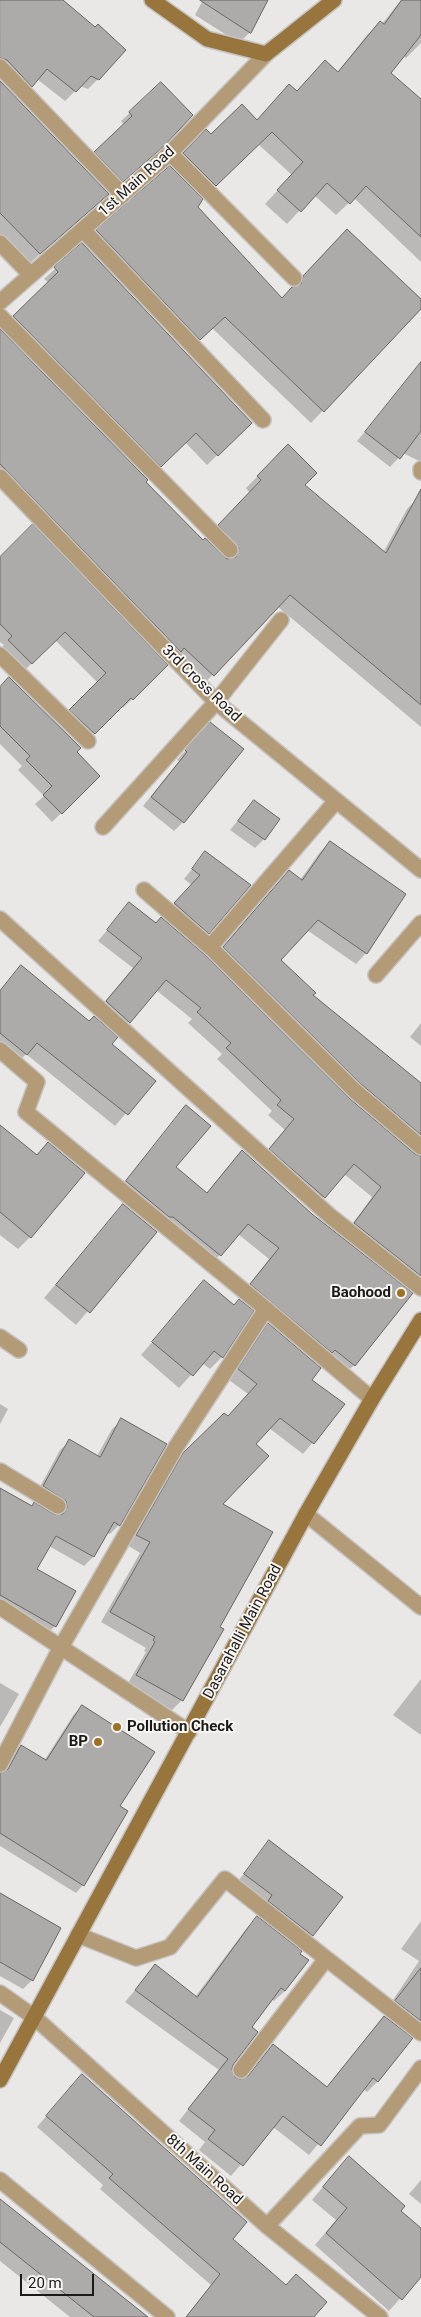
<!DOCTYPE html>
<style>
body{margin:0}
#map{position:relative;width:421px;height:2317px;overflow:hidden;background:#eae8e6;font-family:Roboto,sans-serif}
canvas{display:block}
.scale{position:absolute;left:20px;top:2274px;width:74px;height:22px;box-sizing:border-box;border:2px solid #1b1a19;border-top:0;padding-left:6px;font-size:15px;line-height:18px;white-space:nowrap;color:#1b1a19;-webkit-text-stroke:4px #f7f6f3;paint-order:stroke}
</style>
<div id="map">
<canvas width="421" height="2317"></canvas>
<div class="scale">20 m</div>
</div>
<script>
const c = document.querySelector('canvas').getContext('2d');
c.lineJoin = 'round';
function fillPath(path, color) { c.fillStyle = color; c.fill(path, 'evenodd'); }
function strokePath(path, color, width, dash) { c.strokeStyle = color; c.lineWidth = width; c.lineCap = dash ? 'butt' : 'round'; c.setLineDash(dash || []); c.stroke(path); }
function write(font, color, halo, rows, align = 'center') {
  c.font = font + ' Roboto,sans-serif'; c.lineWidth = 4; c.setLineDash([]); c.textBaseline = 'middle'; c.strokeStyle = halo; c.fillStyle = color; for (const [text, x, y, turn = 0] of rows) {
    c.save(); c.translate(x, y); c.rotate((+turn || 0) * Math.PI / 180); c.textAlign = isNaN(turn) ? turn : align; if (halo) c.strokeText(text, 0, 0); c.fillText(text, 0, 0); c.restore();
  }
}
fillPath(new Path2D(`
 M0,0H62L98,79L88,89L80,86L65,101L37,79L21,96L0,75Z
 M203,0H266L250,32L239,43L195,15Z
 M401,0H421V43L406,58L403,56L389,73L421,101V262L354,198L336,215L314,195L287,224L265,204L292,175L258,144L202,197L197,207L282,299L335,243L421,301V307L311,423L212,328L187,352L85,243L170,168L206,131L211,136L256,121L277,98L296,92L337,73L367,35L380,23L382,24Z
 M0,82L97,204L30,263L0,234Z
 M161,84L153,155L113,190L86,162L124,125L121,121Z
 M82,244L250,423L207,465L185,442L150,476L4,327L49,283L44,279Z
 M0,331L144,482L203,542L218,553L220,552L207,537L250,493L246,488L288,446L304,485L421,584V727L277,606L201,687L168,663L0,488Z
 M421,362V462L403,453L390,467L357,441L414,374Z
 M416,500L421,502V569L384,551L407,509Z
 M0,559L166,665L123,708L121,706L85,742L61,720L98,683L55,640L23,672L0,650L4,645L0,642Z
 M0,688L75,752L99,776L52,822L35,804L44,796L18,770L22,766L0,744Z
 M201,733L183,822L174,831L143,806L179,761L177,760Z
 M254,801L264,839L255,848L230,830Z
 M330,842L404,895L366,953L356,964L307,930L279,960L311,995L421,1085V1288L345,1234L372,1197L344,1174L314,1208L260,1159L285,1130L268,1115L272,1111L217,1059L222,1054L188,1023L192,1019L156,990L119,1032L96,1012L133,968L98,941L129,904L348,1099L420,1158L417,1150L214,957L289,872L300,880L320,852Z
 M205,853L208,933L199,942L166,913L192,885L184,879Z
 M21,967L154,1081L115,1126L26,1054L15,1066L0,1054V990Z
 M421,1023V1046L410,1037Z
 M186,1107L175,1167L206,1194L232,1162L354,1365L343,1376L241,1295L269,1259L238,1234L210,1266L116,1192Z
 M0,1126L35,1156L48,1144L30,1237L18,1249L0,1235Z
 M123,1205L155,1232L76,1325L44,1298Z
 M204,1282L222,1357L210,1369L202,1363L179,1388L141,1355Z
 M268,1325L310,1380L344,1405L303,1454L269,1428L254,1444L221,1504L182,1700L172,1710L127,1685L146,1652L144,1651L146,1648L101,1622L140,1553L127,1545L173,1465L224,1414L227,1418L248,1394L229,1380L258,1335Z
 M0,1404L8,1409L0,1424Z
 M122,1420L119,1525L110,1534L107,1533L93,1557L84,1566L49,1546L35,1570L55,1626L46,1635L0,1609V1489L31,1507L34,1504L57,1516L58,1511L35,1496L60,1450L70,1441L97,1456L112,1429Z
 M421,1679V1735L393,1715Z
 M0,1683L19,1694L0,1727Z
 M82,1707L118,1807L83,1885L76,1893L0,1846V1786L4,1771L13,1754L21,1746L44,1761L74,1714Z
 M270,1842L342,1897L312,1936L300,1948L257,1914L261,1908L233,1887Z
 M0,1893L32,1980L23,1989L0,1976Z
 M257,1918L285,1991L274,2001L271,1999L250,2027L230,2069L234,2078L240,2081L245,2079L273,2045L326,2088L384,2017L378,2081L367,2092L363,2089L309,2155L273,2127L231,2176L199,2150L205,2142L179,2121L219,2070L125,2002L155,1966L195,1997L246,1929Z
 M421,1921V2025L385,2012L419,1961L401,1949Z
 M0,2010L14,2018L0,2043Z
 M72,2086L231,2239L312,2317H186L211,2285L100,2189L103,2185L37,2127Z
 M337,2170L399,2211L421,2230V2275L389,2311L315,2245L336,2220L312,2200Z
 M421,2180V2204L409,2194Z
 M0,2200L135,2317H70L0,2261Z`), '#0003');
const building = new Path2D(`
 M0,0H63L95,27L98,24L126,50L99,80L91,76L76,92L47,69L32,87L7,60L0,58Z
 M200,0H268L251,33Z
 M402,0H421V35L391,73L421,99V237L366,186L350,204L327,183L301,212L277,190L303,162L272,132L216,186L183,153L206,129L211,134L242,104L257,120L289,84L297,91L325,60L338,72L380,21L384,24Z
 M0,81L109,194L40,254L0,213Z
 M161,82L193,115L164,146L123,182L94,152L132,116L129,112Z
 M170,166L203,199L198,207L282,298L292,287L301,284L303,276L347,229L421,299V309L324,412L225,317L200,340L96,230Z
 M82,243L252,423L218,456L196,433L161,467L13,316L58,272L54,267Z
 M0,329L148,480L146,482L203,540L205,538L227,559L236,557L239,548L218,525L261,480L257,476L288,444L317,473L305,485L386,553L421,489V705L290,595L214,676L184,648L181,652L0,464Z
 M421,362V431L400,459L365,432Z
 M33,524L168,665L133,700L131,698L95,734L69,710L106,673L65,632L32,664L8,640L12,636L0,624V557Z
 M9,677L81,748L77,752L100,776L62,814L43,795L52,786L26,760L30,756L0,726V687Z
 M210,722L244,749L184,823L151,797L187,752L185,750Z
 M254,800L280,819L265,840L238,821Z
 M330,841L406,894L367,954L318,920L281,960L316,993L313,995L421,1083V1135L361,1084L223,947L289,870L302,880Z
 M205,851L251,885L209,934L174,903L200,875L192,869Z
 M129,902L156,923L161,917L204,954L349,1098L415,1154L421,1156V1276L354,1223L381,1187L354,1164L325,1198L269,1149L294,1119L277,1105L281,1100L226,1048L231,1043L197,1012L201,1008L166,980L130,1023L106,1001L142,958L107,930Z
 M21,965L89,1021L94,1016L118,1037L112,1044L156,1081L128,1115L37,1043L27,1055L0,1033V991Z
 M186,1105L211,1126L176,1167L207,1193L242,1150L312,1214L413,1293L355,1366L335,1350L332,1353L250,1284L279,1248L248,1224L221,1256L173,1217H169L126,1181Z
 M0,1125L37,1155L48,1142L85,1173L31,1238L0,1212Z
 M123,1204L157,1232L90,1313L56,1285Z
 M204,1280L234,1305L239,1299L254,1311L223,1358L214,1351L193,1376L152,1342Z
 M268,1323L321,1368L312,1380L345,1404L314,1444L280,1418L256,1444L269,1456L223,1504L273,1532L220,1627L224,1629L183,1701L136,1675L155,1642L153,1640L155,1637L110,1612L150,1542L136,1535L183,1453L224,1413L228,1416L257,1384L238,1369Z
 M121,1418L167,1444L120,1526L114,1522L94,1557L56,1536L37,1569L76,1591L56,1627L0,1595V1488L32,1506L34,1502L54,1514H63L67,1507L66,1501L43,1486L69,1439L100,1457Z
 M82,1705L155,1752L120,1806L128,1811L84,1886L0,1833V1773L8,1769L21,1745L46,1760Z
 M269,1840L343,1897L313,1936L268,1901L272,1895L244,1874Z
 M0,1893L61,1928L33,1981L0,1962Z
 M257,1916L302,1951L300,1954L309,1960L285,1991L281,1988L252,2027L258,2032L233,2065L232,2069L235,2077L240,2079L248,2076L273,2044L327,2087L384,2016L413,2038L378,2082L373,2078L321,2146L283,2116L243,2166L208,2139L215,2130L188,2109L228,2059L135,1990L155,1964L197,1997Z
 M421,1968V2021L395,2001Z
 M82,2074L247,2222L233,2239L286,2285L296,2274L327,2302L314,2317H186L220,2274L109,2178L113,2174L46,2116Z
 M349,2156L405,2206L401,2211L421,2228V2277L402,2300L326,2233L347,2208L323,2187Z
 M0,2199L148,2317H94L0,2242Z`);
fillPath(building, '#adaba9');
strokePath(building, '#686764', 1);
const street = new Path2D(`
 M0,67L123,195
 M170,153L294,278
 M83,230L263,420
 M0,243L31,275
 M0,302L170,153L266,54
 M0,316L230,550
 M421,469V472
 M0,477L216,702L421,870
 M0,655L88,741
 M103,827L216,702L281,620
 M144,890L210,947L355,1091L421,1147
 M0,919L330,1216L421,1288
 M210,947L336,801
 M376,975L421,923
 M0,1050L37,1082L26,1112L266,1309L372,1399
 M0,1337L19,1350
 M0,1471L58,1506
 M306,1514L421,1607
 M0,1607L189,1732
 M0,1764L61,1647L176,1447L266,1309
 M78,1935L136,1958L170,1947L225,1879L421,2033
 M0,1993L34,2017L267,2226L380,2317
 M241,2070L326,1959
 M0,2180L167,2317
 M267,2226L360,2126L379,2125L421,2068`);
const secondary = new Path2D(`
 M152,0L207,39L266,54L334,0
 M0,2080L306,1514L372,1399L421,1320`);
strokePath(street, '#c5c3c1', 18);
strokePath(secondary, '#c5c3c1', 18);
strokePath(street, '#b39b77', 15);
strokePath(secondary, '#98753c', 15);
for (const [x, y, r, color] of [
 [401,1293,5,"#9f7223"],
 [117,1727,5,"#9f7223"],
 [98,1742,5,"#9f7223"]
]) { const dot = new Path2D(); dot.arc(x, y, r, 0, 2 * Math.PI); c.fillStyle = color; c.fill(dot); strokePath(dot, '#f7f6f3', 2); }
write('15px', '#1b1a19', '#f7f6f3', [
 ["1st Main Road",137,182,-42],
 ["3rd Cross Road",201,684,44],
 ["Dasarahalli Main Road",243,1632,-62],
 ["8th Main Road",204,2170,42]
]);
write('bold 15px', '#1b1a19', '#f7f6f3', [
 ["Baohood",391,1293],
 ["Pollution Check",127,1727,"left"],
 ["BP",88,1742]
], 'right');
</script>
